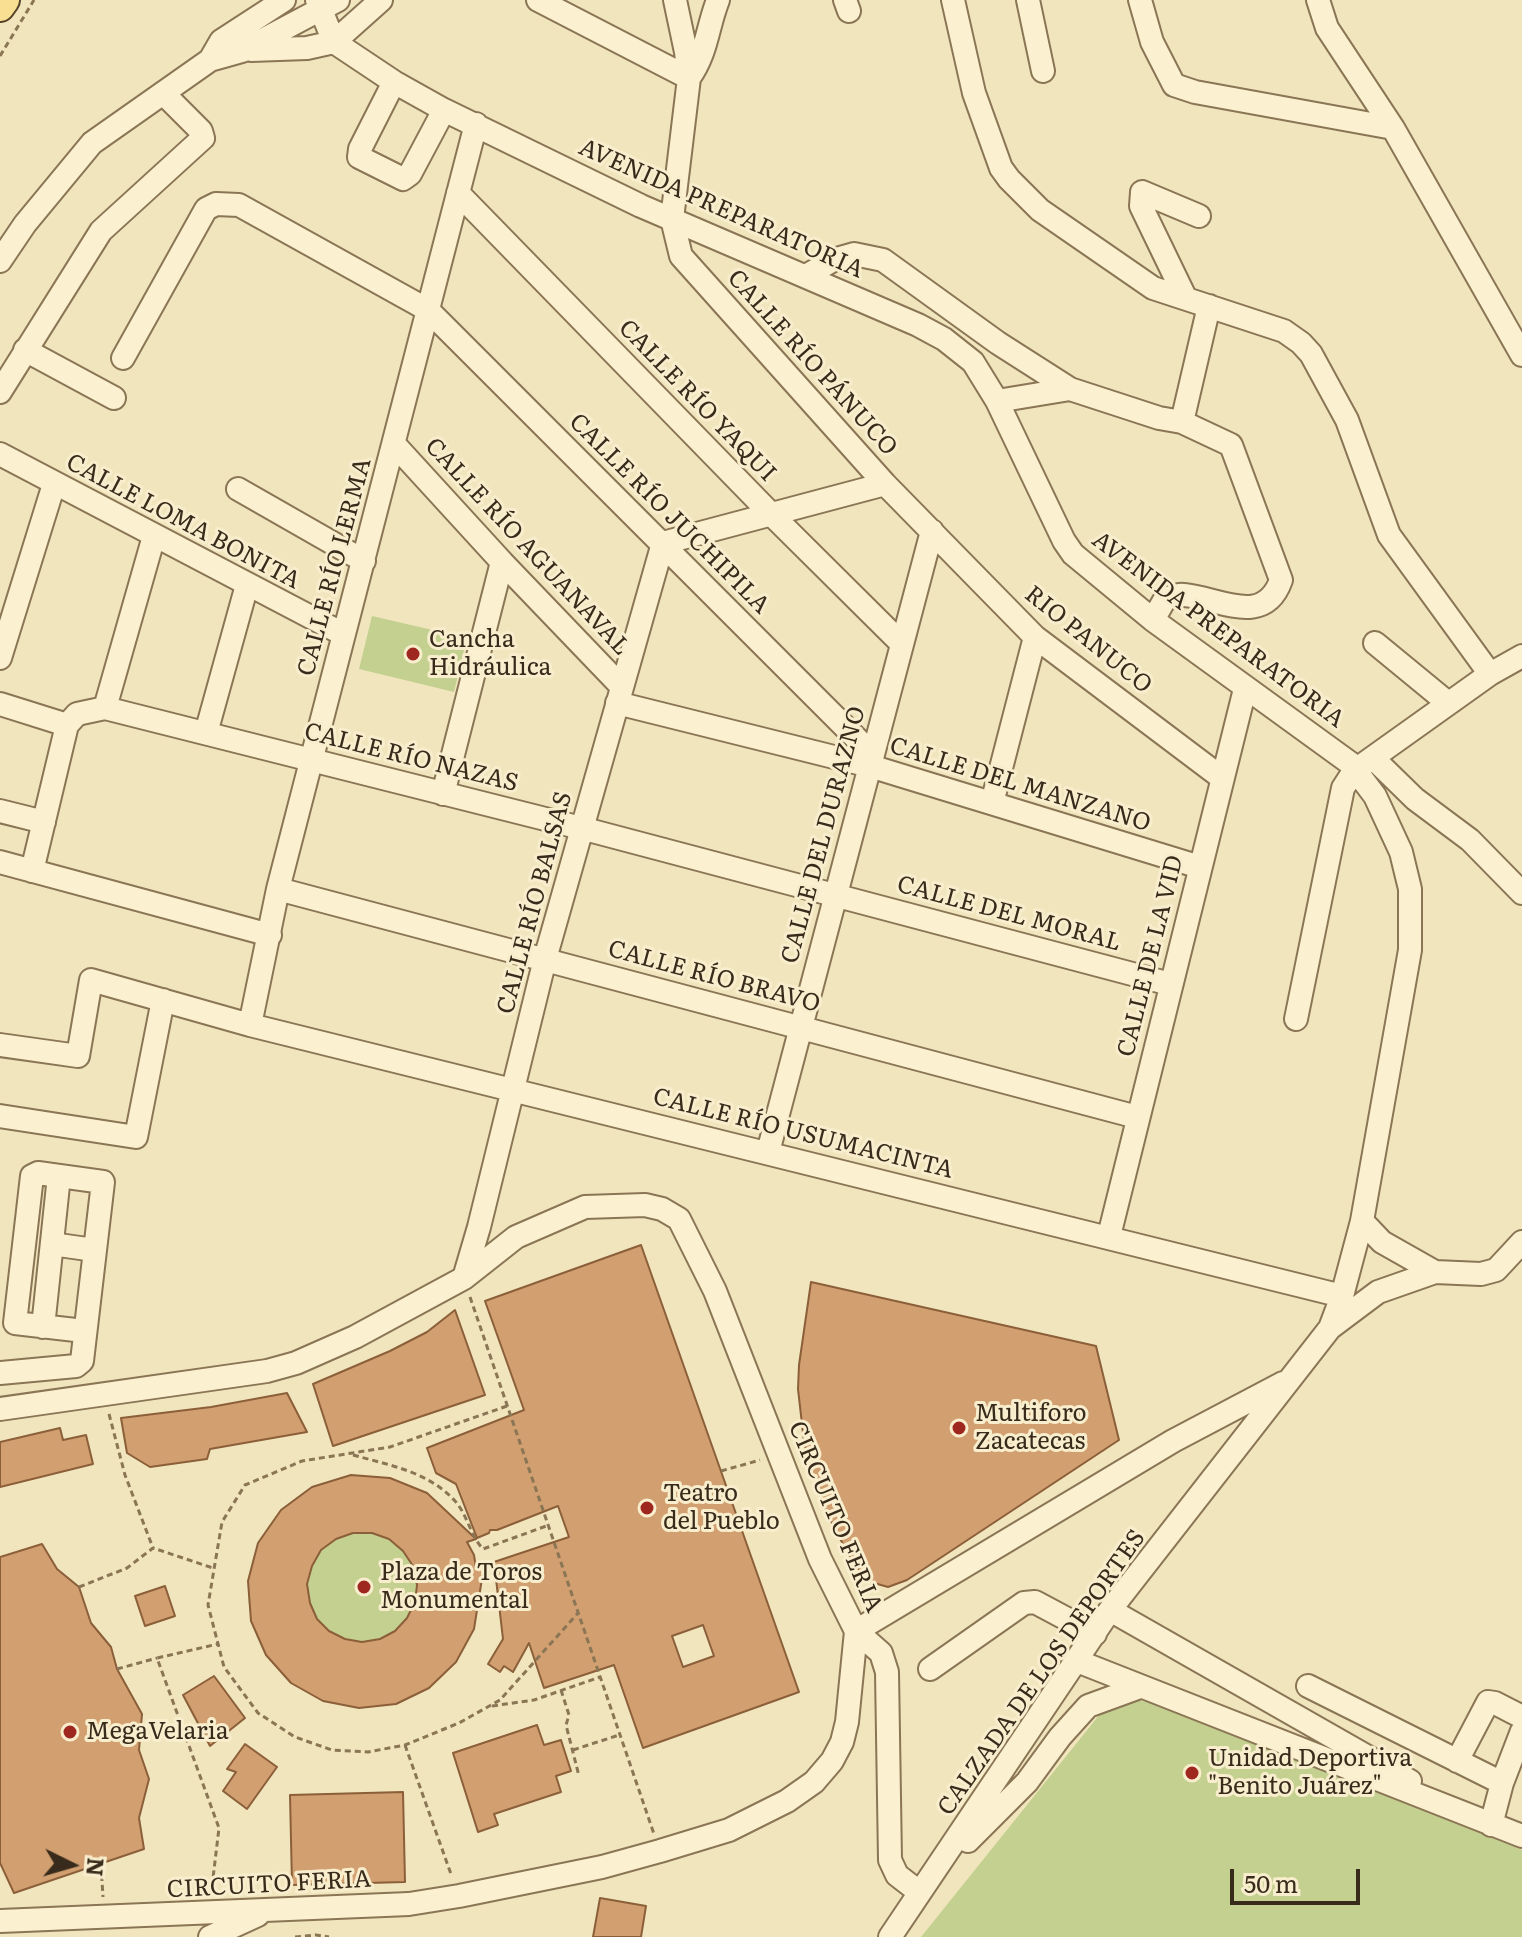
<!DOCTYPE html>
<meta charset="utf-8">
<style>
body{margin:0}
#map{position:relative;width:1522px;height:1937px;overflow:hidden;background:#f1e5bd;font-family:Literata,serif}
canvas{display:block}
.north{position:absolute;left:32px;top:1825px;width:80px;height:80px;-webkit-text-stroke:6px #f8eecd;paint-order:stroke;rotate:95deg;font-size:22px;font-weight:700;line-height:32px;text-align:center;color:#382b1b}
.north::after{content:'';display:block;margin:auto;width:28px;height:36px;background:#382b1b;clip-path:polygon(50% 0,100% 100%,50% 72%,0 100%)}
.scale{position:absolute;left:1230px;top:1869px;width:130px;height:36px;box-sizing:border-box;border:4px solid #382b1b;border-top:0;padding-left:10px;font-size:24px;line-height:28px;white-space:nowrap;color:#382b1b;-webkit-text-stroke:6px #f8eecd;paint-order:stroke}
</style>
<div id="map">
<canvas width="1522" height="1937"></canvas>
<div class="north">N</div>
<div class="scale">50 m</div>
</div>
<script>
const c = document.querySelector('canvas').getContext('2d');
c.lineJoin = 'round';
function fillPath(path, color) { c.fillStyle = color; c.fill(path, 'evenodd'); }
function strokePath(path, color, width, dash) { c.strokeStyle = color; c.lineWidth = width; c.lineCap = dash ? 'butt' : 'round'; c.setLineDash(dash || []); c.stroke(path); }
function write(font, color, halo, rows, align = 'center') {
  c.font = font + ' Literata,serif'; c.lineWidth = 6; c.setLineDash([]); c.textBaseline = 'middle'; c.strokeStyle = halo; c.fillStyle = color; for (const [text, x, y, turn = 0] of rows) {
    c.save(); c.translate(x, y); c.rotate((+turn || 0) * Math.PI / 180); c.textAlign = isNaN(turn) ? turn : align; if (halo) c.strokeText(text, 0, 0); c.fillText(text, 0, 0); c.restore();
  }
}
fillPath(new Path2D(`
 M372,616L467,638L454,692L359,669Z
 M248 1592a115 115 0 1 1 230 0a115 115 0 1 1-230 0Z
 M1124,1698L1164,1705L1522,1850V1937H921L1112,1699Z`), '#c4d090');
const building = new Path2D(`
 M641,1245L799,1692L643,1748L614,1665L544,1688L529,1643L513,1672L504,1666L500,1672L488,1664L503,1639L494,1562L569,1537L558,1506L497,1530H490L489,1533L477,1538L456,1484L436,1473L427,1448L524,1410L485,1301ZM703,1625L714,1656L683,1667L672,1636Z
 M811,1282L1096,1346L1119,1440L907,1580L888,1587L867,1581L850,1558L827,1513L810,1466L804,1442L798,1389L799,1365Z
 M455,1310L485,1395L333,1446L313,1384L390,1351L427,1332Z
 M287,1393L307,1432L210,1449L207,1459L150,1467L127,1453L121,1418L211,1407Z
 M60,1428L63,1440L86,1435L93,1464L0,1487V1442Z
 M351,1475L390,1478L427,1493L476,1539L467,1542L474,1555L476,1568L484,1566L474,1629L456,1662L429,1688L396,1704L359,1708L323,1701L291,1683L266,1655L251,1621L248,1581L258,1543L281,1510L312,1487ZM353,1533H372L389,1539L403,1551L413,1566L417,1585L415,1602L407,1618L395,1631L380,1639L362,1642L345,1639L329,1631L317,1619L310,1603L307,1584L312,1566L321,1550L336,1539Z
 M42,1544L57,1569L79,1587L91,1623L111,1647L117,1669L142,1714L139,1750L149,1779L139,1818L144,1849L14,1893L0,1863V1557Z
 M165,1586L175,1616L145,1626L135,1596Z
 M214,1676L245,1718L210,1746L183,1695Z
 M537,1725L544,1745L561,1740L571,1771L556,1776L561,1792L494,1814L498,1825L478,1832L453,1753Z
 M245,1744L277,1767L247,1809L223,1791L236,1772L227,1769Z
 M403,1792L405,1882L292,1885L290,1795Z
 M600,1898L646,1906L641,1937H593Z`);
fillPath(building, '#d29f70');
strokePath(building, '#8b5f39', 2);
const minor = new Path2D(`
 M317,0L334,42L394,82L444,110L641,206L918,325L944,339L973,362L997,401L1064,541L1073,554L1153,620L1350,763L1375,796L1401,852L1410,889V950L1362,1221L1342,1296L1330,1328
 M538,0L689,78C707,53 707,28 718,0
 M675,0L686,52L689,78L672,219L681,256L885,484L1035,637L1222,778
 M845,0L849,11
 M953,0L974,93L1001,168L1009,179L1040,210L1153,288L1284,331L1301,343L1311,354L1347,420L1389,535L1490,674
 M1028,0L1043,71
 M1140,0L1152,42L1174,85L1195,92L1393,128
 M1318,0L1327,28L1393,128L1522,355
 M251,50L307,48L334,42L381,0
 M210,60L221,41L284,0
 M394,82L360,149L359,157L403,179L410,174L444,110
 M458,193L770,513L901,643
 M0,261L25,224L92,143L210,60L242,51L338,0
 M806,276L833,260L854,254L883,260L998,343L1070,389L1159,418L1182,422L1231,445L1281,580C1264,628 1219,598 1184,595C1178,594 1171,597 1165,599L1153,620
 M1185,297L1141,206L1142,192L1199,216
 M25,350L114,398
 M123,358L206,209L216,204L239,205L428,310L873,755
 M0,392L101,231L203,138L201,131L163,93
 M997,401L1070,389
 M1182,422L1209,306
 M394,444L502,562L621,686
 M0,454L343,634
 M238,489L364,561
 M1375,643L1448,703
 M0,658L54,484
 M617,703L870,766L1200,867
 M0,704L67,725
 M105,708L154,536
 M206,733L247,585
 M1373,758L1415,799L1470,840L1522,893
 M443,794L502,562
 M992,803L1035,637
 M0,811L44,822
 M0,862L270,935
 M32,871L67,725L77,714L105,708L581,828L1170,984
 M278,889L1137,1117
 M1296,1019L1343,788L1354,771L1490,674L1522,656
 M250,1025L278,889L476,124
 M0,1045L78,1056L91,980L250,1025L1342,1296
 M0,1116L136,1137L163,1000
 M768,1152L932,531
 M1362,1221L1382,1242L1435,1272
 M1109,1236L1245,689
 M52,1244L94,1250
 M464,1278L479,1227L545,959L663,543L885,484
 M43,1327L59,1176
 M0,1373L76,1366L82,1361L103,1182L38,1173L32,1176L15,1323L84,1331
 M0,1409L267,1371L296,1363L355,1337L464,1278L516,1237L585,1207L645,1205L662,1209L679,1219L715,1291L820,1559L856,1631L847,1722L842,1742L832,1761L814,1782L787,1801L729,1830L660,1851L602,1867L459,1896L409,1904L0,1921
 M1110,1610L1410,1781
 M1077,1661L1522,1836
 M930,1669L1024,1603L1035,1602L1095,1634
 M1308,1686L1502,1783L1491,1825
 M1457,1761L1488,1702L1495,1703L1522,1717
 M1502,1783L1522,1731
 M968,1841L1027,1782L1060,1737L1088,1706L1140,1687
 M919,1892L897,1875L890,1860L887,1672L881,1653L856,1631L1173,1441L1283,1383
 M210,1937L258,1915
 M890,1937L1110,1610L1330,1328L1378,1292L1435,1272L1481,1274L1496,1270L1522,1242`);
const major = new Path2D(`
 M0,7L5,0`);
strokePath(minor, '#8a7555', 26);
strokePath(major, '#57422a', 32);
strokePath(new Path2D(`
 M0,56L34,0
 M470,1297L654,1834
 M507,1406L390,1447L302,1461L245,1485L222,1522L208,1605L224,1667L258,1713L295,1737L332,1750L368,1752L405,1745L459,1723L500,1700L579,1612
 M109,1414L125,1475L153,1548
 M353,1455C389,1465 429,1472 455,1501C467,1514 470,1535 483,1549L549,1525
 M721,1471L760,1460
 M79,1587L127,1568L153,1548L213,1568
 M117,1669L157,1658
 M561,1690L569,1715L566,1725L579,1776
 M492,1706L534,1700L600,1677
 M405,1745L452,1877
 M573,1750L619,1735
 M101,1865L103,1897
 M204,1894L213,1878L219,1828L157,1658L218,1644
 M295,1937L316,1935L329,1937`), '#8a7555', 3, [6, 4]);
strokePath(minor, '#fbf1d1', 22);
strokePath(major, '#f8df91', 28);
for (const [x, y, r, color] of [
 [413,654,8,"#9e2820"],
 [959,1428,8,"#9e2820"],
 [647,1508,8,"#9e2820"],
 [364,1587,8,"#9e2820"],
 [70,1732,8,"#9e2820"],
 [1192,1773,8,"#9e2820"]
]) { const dot = new Path2D(); dot.arc(x, y, r, 0, 2 * Math.PI); c.fillStyle = color; c.fill(dot); strokePath(dot, '#f8eecd', 3); }
write('24px', '#382b1b', '#f8eecd', [
 ["AVENIDA PREPARATORIA",721,209,24],
 ["CALLE RÍO PÁNUCO",812,363,48],
 ["CALLE RÍO YAQUI",697,401,46],
 ["CALLE RÍO JUCHIPILA",669,514,45],
 ["CALLE LOMA BONITA",183,522,28],
 ["CALLE RÍO AGUANAVAL",527,547,47],
 ["CALLE RÍO LERMA",335,567,-75],
 ["AVENIDA PREPARATORIA",1218,630,37],
 ["RIO PANUCO",1088,640,39],
 ["CALLE RÍO NAZAS",411,758,14],
 ["CALLE DEL MANZANO",1020,785,17],
 ["CALLE DEL DURAZNO",824,835,-75],
 ["CALLE RÍO BALSAS",535,903,-75],
 ["CALLE DEL MORAL",1009,914,15],
 ["CALLE DE LA VID",1151,956,-76],
 ["CALLE RÍO BRAVO",714,977,15],
 ["CALLE RÍO USUMACINTA",803,1134,14],
 ["CIRCUITO FERIA",835,1517,67],
 ["CALZADA DE LOS DEPORTES",1042,1673,-55],
 ["CIRCUITO FERIA",269,1885,-3]
]);
write('24px', '#382b1b', '#f8eecd', [
 ["Cancha",429,640],
 ["Hidráulica",429,668],
 ["Multiforo",975,1414],
 ["Zacatecas",975,1442],
 ["Teatro",663,1494],
 ["del Pueblo",663,1522],
 ["Plaza de Toros",380,1573],
 ["Monumental",380,1601],
 ["MegaVelaria",86,1732],
 ["Unidad Deportiva",1208,1759],
 ["\"Benito Juárez\"",1208,1787]
], 'left');
</script>
